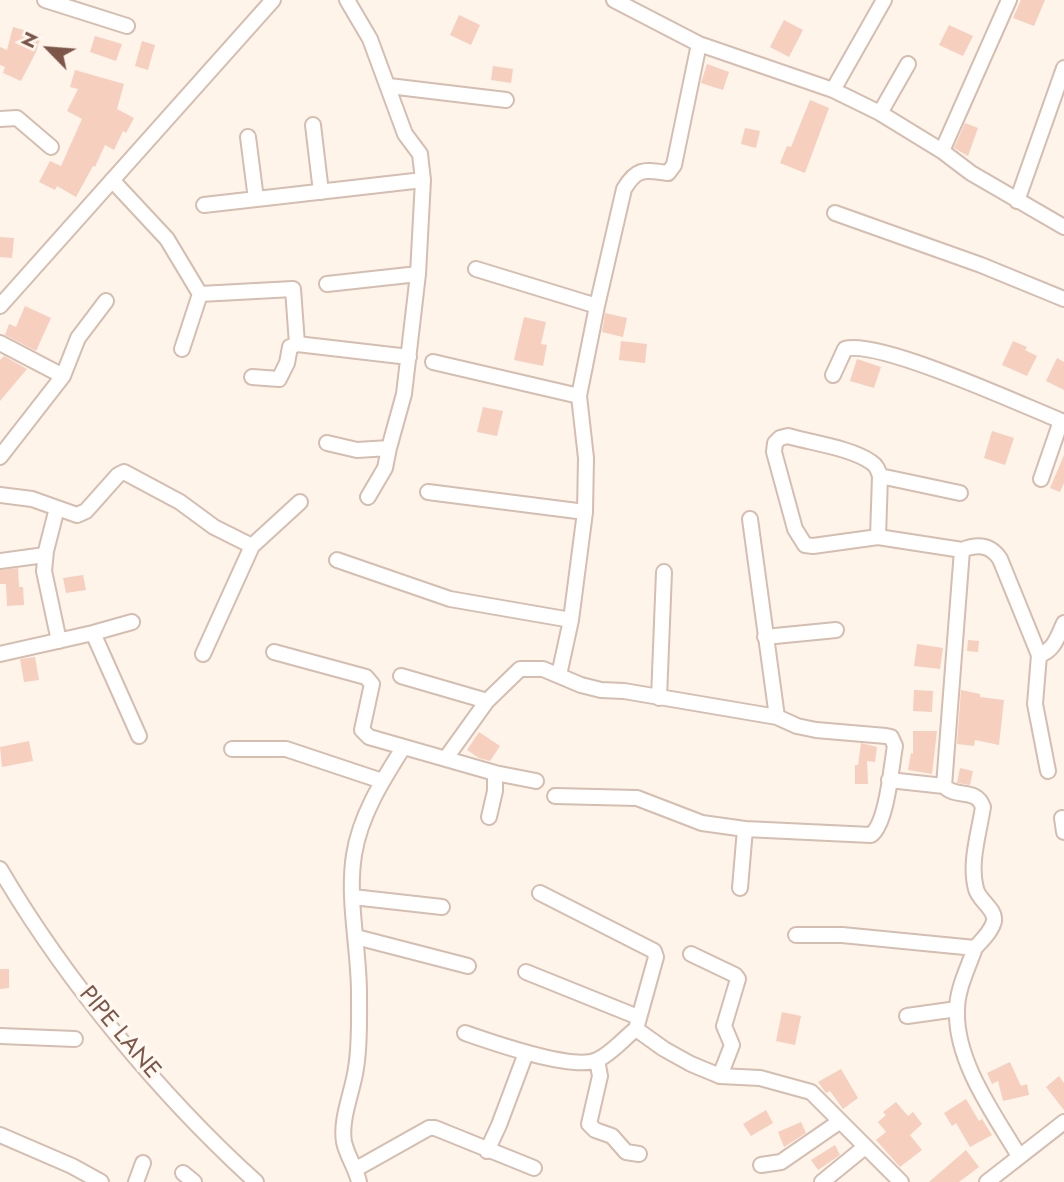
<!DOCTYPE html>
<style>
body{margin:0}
#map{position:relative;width:1064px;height:1182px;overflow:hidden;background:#fef4ea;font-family:Jost,sans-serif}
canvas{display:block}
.north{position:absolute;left:14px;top:14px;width:70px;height:70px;-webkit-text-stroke:5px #fff9f2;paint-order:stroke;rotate:295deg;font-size:19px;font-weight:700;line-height:28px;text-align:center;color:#7d5649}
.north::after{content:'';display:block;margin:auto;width:24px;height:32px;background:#7d5649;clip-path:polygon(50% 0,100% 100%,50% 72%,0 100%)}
</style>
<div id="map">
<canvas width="1064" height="1182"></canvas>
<div class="north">N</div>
</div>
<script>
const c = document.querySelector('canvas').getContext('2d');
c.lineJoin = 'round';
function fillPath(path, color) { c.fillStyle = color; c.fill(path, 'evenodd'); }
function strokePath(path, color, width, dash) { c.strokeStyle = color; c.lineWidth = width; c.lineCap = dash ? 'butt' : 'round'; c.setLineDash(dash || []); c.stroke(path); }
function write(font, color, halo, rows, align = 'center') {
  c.font = font + ' Jost,sans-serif'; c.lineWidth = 7; c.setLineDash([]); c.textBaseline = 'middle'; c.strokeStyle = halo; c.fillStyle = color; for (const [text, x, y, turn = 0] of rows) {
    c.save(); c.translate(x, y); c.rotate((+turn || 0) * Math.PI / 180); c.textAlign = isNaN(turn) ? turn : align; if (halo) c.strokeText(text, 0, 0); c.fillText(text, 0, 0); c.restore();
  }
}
fillPath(new Path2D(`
 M1021,0H1045L1034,26L1013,18Z
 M459,15L480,25L471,45L450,35Z
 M784,20L803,30L789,57L770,47Z
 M949,25L973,36L963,56L939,45Z
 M13,27L41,35L36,52L21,81L3,73L5,67L0,65V47L7,50Z
 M95,36L122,44L116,61L90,52Z
 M142,41L155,45L148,70L135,66Z
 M707,64L729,72L723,90L701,83Z
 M493,66L513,69L511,83L491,80Z
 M75,70L124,84L117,109L134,118L126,133L123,131L114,150L105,145L95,167L93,166L76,197L57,186L55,190L39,182L50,161L61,166L82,119L67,111L78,89L70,87Z
 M810,100L829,108L805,173L780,163L787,146L791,147Z
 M965,123L978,128L968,156L954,148Z
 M745,128L760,131L756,148L741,144Z
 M0,237L14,238L12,258L0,257Z
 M25,306L51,318L36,351L5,335L9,324L16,327Z
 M605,313L627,318L623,337L602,332Z
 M524,317L546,322L541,344L547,345L543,366L514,360Z
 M621,341L647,344L645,363L619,360Z
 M1013,341L1027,347L1025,350L1037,356L1027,376L1002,365Z
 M4,356L27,369L0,401V360Z
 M1057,358L1064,362V390L1046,381Z
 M857,359L881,367L874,388L850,381Z
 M483,407L503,411L497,436L477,432Z
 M992,431L1014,438L1005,465L984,458Z
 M1064,455V483L1060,492L1050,488Z
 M18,568L19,587H23L24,605L7,606L6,584H0V570Z
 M83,575L86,590L66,593L63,578Z
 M968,640L979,641L978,652L967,651Z
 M917,644L943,648L940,669L914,666Z
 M35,657L39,680L24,682L20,659Z
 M914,690L933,691L932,712L913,711Z
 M961,690L980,694V697L1004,700L999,745L975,740L974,746L957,744Z
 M913,731H937L932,774L908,770L911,753L913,754Z
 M479,732L500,746L490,761L479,758L467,750Z
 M29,741L33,761L2,767L0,747Z
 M861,743L877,747L875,762L867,761L868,784H855V765H858Z
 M960,768L973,771L970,785L957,783Z
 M0,969H9V988L0,989Z
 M782,1012L801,1016L795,1045L776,1041Z
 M1010,1062L1021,1086L1027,1084L1029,1095L1003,1101L998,1081L992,1084L987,1073Z
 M841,1069L858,1098L843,1109L830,1091L826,1093L818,1082Z
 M1059,1076L1064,1083V1110L1046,1087Z
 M966,1099L979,1121L982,1119L992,1135L970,1147L956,1123L952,1126L944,1113Z
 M896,1102L908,1116L913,1112L922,1124L910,1135L922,1150L900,1167L876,1140L886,1132L878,1122L886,1115L883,1112Z
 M766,1110L773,1123L751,1136L743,1124Z
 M801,1122L806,1133L784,1147L778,1132Z
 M835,1145L840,1155L818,1170L811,1160Z
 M966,1150L979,1167L959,1182H929Z`), '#f6cfbf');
const minor = new Path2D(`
 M45,0L127,26
 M614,0L699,44L833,90L880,113L942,151L971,173L1064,227
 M389,86L506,100
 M833,90L884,0
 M880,113L908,64
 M0,119L17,118L51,147
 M313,125L321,192
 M248,137L256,199
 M942,151L1009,0
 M112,180L167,239L200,294L182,349
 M1017,201L1064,68
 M204,205L423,180
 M835,213L981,265L1064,299
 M476,269L597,306
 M327,284L418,274
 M200,294L293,289L297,344
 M0,306L273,0
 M0,343L63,376
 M433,362L579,396
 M833,375L845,349C879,339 1024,406 1064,422
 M252,377L279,379L287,363L290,347L297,344L409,357
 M327,443L357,450L389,448L404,394L418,274L423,180L420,154L405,134L370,39L347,0
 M0,457L63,376L78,338L106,301
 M880,476L960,493
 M1041,479L1061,421
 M428,492L585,512
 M0,495L32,499L77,515L86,511L118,475L124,472L180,502L214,527L252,546L300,502
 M368,497L385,468L389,448
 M57,508L46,551L44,571L59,641
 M750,519L777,717
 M878,537L880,476C878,470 877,466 871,462C851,448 812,443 788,436L780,438L775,443L774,452L795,529L805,545L813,546L878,537L962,550
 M337,560L450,599L571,620
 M0,561L45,555
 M93,633L139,736
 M765,637L836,630
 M274,652L366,677L372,684L362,730L369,737L495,773V791L489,817
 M0,654L93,633L132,622
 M203,654L252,546
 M1039,655C1054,651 1058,636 1064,623
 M559,675L571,620L585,512L586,458L579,396L597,306L624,189C637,167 645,170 668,173L674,165L699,44
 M401,676L487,701
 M659,698L664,572
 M232,749H286L382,781
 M446,758L487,701L520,669H543L581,685L601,690L624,691L777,717L797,726L816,730L886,736L891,737L895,746C891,768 887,823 871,835L745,829L702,823L637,798L555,796
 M495,773L536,781
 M889,780L944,786
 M1062,818L1064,832
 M0,869C65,980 161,1096 256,1182
 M740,888L745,829
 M540,893L654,951L656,957L636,1029L664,1049L691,1064L720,1076L760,1078L811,1092L901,1182
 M353,897L442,907
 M796,935H842L975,948C981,941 992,931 994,921C996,909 979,901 976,889C969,863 979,833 983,807C976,787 956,799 944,786L962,550C977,544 990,544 1000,559L1039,655L1035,704L1048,771
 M356,937L468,966
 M975,948C968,968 957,989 957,1010C955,1061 994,1114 1019,1156
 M691,954L735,975L738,979L724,1026L732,1045L720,1076
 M526,972L638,1017
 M907,1016L957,1009
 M465,1033C491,1042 573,1071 597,1060C611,1054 624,1038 636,1029
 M0,1036L75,1039
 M597,1060L600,1076L589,1124L595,1130L612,1136L626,1152L639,1154
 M0,1135L72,1166L101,1182
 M487,1151L499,1125L526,1053
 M761,1165L781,1162L839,1122
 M356,1169L429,1128H435L534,1168
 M183,1173L194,1182
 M136,1182L143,1163
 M359,1182C356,1168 347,1156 344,1142C340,1119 353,1091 356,1068C360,1044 359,1018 359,993C359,948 347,900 354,855C360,816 382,781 403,748
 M822,1182L865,1147
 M987,1182L1064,1122`);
strokePath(minor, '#d5bdb0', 18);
strokePath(minor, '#fff', 14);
write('24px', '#7d5649', '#fff9f2', [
 ["PIPE LANE",119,1033,50]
]);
</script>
